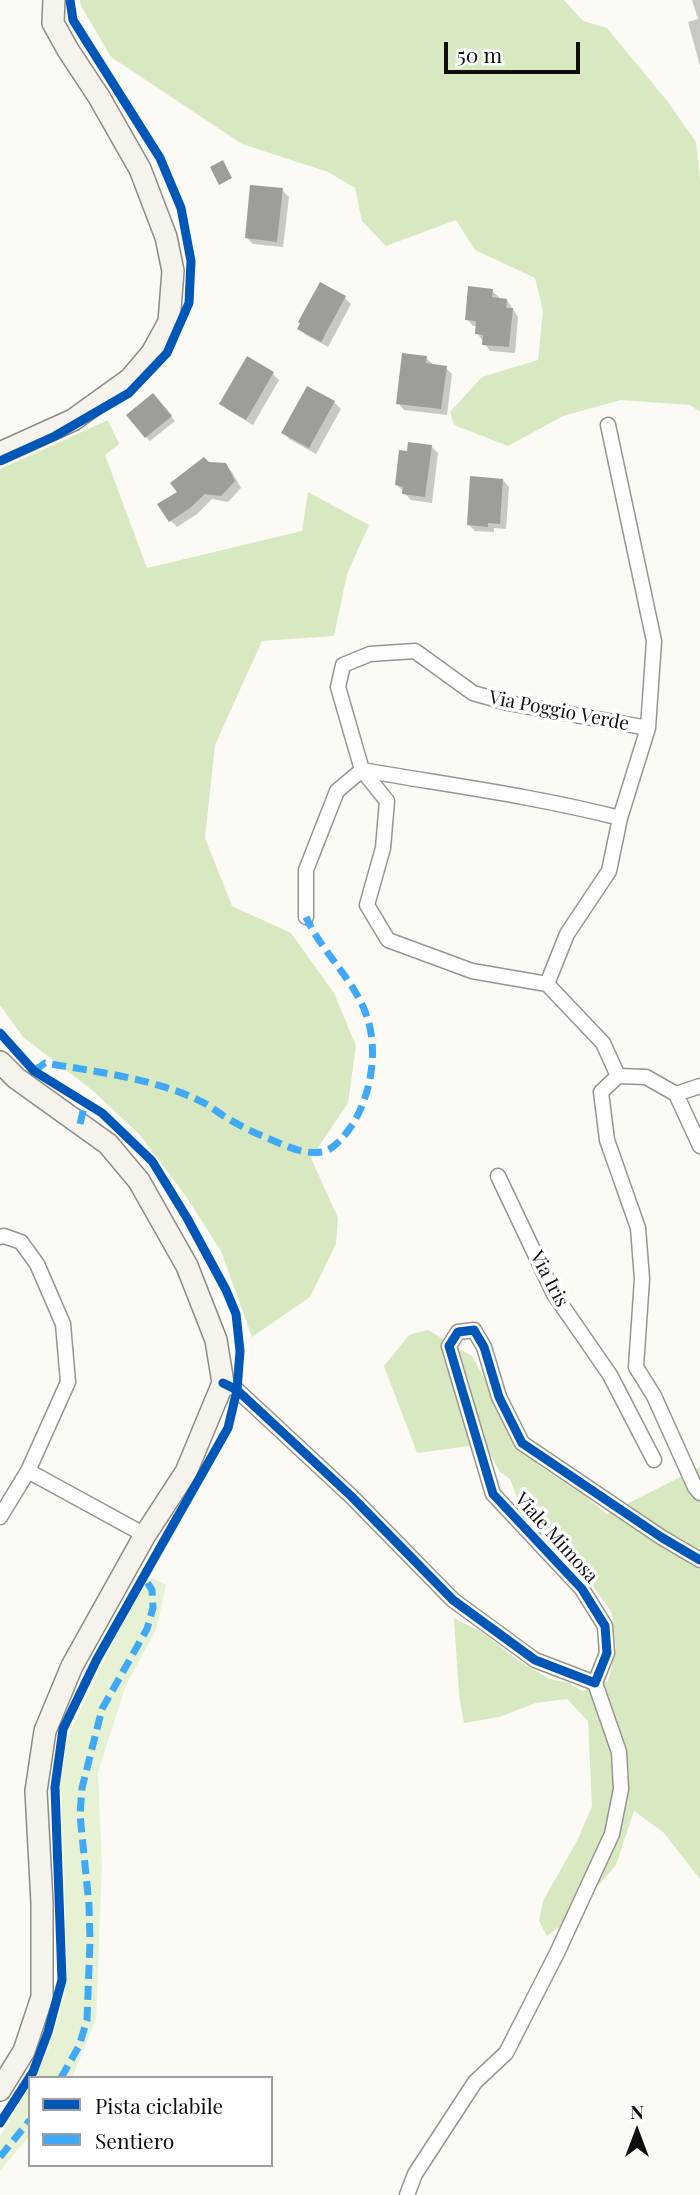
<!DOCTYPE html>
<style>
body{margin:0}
#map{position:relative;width:700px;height:2195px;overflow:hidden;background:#fcfaf4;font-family:"Playfair Display",serif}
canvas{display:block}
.legend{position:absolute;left:28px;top:2076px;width:245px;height:91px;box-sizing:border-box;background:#fff;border:2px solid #9f9f9f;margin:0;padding:9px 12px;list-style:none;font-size:21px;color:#0f0f0f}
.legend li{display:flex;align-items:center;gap:14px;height:35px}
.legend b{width:35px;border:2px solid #9f9f9f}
.north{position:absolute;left:602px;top:2097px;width:70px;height:70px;-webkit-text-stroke:5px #fff;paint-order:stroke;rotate:0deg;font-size:19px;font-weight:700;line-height:28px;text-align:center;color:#0f0f0f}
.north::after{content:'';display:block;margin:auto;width:24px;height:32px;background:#0f0f0f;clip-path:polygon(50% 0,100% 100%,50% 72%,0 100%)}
.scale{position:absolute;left:444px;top:42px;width:136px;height:32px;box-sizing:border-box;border:4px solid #0f0f0f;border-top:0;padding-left:9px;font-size:21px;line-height:24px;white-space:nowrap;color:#0f0f0f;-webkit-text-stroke:5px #fff;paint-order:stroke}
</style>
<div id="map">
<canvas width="700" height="2195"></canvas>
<ul class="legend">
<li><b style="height:9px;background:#0057b8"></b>Pista ciclabile</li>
<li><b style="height:9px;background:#3fa9f5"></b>Sentiero</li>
</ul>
<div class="north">N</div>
<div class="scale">50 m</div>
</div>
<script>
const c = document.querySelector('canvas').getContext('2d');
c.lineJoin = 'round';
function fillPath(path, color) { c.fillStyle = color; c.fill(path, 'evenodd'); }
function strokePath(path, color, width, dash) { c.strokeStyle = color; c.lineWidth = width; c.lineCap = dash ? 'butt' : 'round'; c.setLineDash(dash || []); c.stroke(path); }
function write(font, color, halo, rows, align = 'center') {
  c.font = font + ' "Playfair Display",serif'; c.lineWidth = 7; c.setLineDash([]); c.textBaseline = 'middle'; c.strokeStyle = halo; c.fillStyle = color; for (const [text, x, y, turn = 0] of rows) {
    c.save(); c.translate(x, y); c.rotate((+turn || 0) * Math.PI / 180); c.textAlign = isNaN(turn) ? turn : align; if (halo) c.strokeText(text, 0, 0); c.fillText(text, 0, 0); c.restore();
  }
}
fillPath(new Path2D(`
 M152,1578L166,1585L156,1630L126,1685L98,1772L102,1865L96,2019L72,2078H35L50,2046L64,1999L67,1958L61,1782L68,1736L121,1626L141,1592Z
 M30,2086V2135L0,2171V2136Z`), '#e7f1d4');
fillPath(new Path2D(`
 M80,0H564L583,21L607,28L668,102L696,142L700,180V412L690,405L621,400L563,416L508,446L454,425L450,412L482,377L538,360L543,311L535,278L475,250L456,220L386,246L362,221L355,188L328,172L242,144L111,57L81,6Z
 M108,420L119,444L105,455L147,568L302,531L308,492L369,525L347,574L334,636L262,641L215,745L205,838L232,906L291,933L334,993L356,1046L348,1103L311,1158L338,1218L336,1244L310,1297L252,1337L221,1251L185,1195L140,1135L92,1090L23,1037L0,1005V469Z
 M428,1330L472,1356L487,1383L513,1444L540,1466L585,1496L607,1514L700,1467V1879L663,1832L634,1811L616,1865L598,1886L576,1897L562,1925L547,1936L539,1921L543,1901L578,1839L592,1806L588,1721L567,1699L536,1703L499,1717L464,1723L459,1695L454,1618L482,1632L519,1661L550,1679L569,1683L582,1691L608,1681L616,1649L612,1613L590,1582L522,1511L510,1479L500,1472L484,1444L417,1453L384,1366L409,1335Z`), '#d8e9c2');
fillPath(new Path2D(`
 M692,0H700V66L688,22L698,19Z
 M282,190L289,197L283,247L253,244L246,237Z
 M492,291L499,297V300H507L518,317L515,353L490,351L477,333V326H473L467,319Z
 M345,298L351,304L328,347L306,335L299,329Z
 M426,358L433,364L446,368L452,374L447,415L404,410L398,403Z
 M273,374L279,380L253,425L228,410L221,404Z
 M157,400L175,421L150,441L146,437Z
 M334,402L341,409L316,454L289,439L283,432Z
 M431,446L438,453L432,503L411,500L397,485L409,453Z
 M208,464L225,465L232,472L241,488L228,502L212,499L197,514L177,527L170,520L179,493Z
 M503,480L509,487L506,529L494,528V532L475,531L468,524Z`), '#0003');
fillPath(new Path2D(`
 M223,160L232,178L219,185L210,167Z
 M250,185L283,188L277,242L245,238Z
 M320,282L346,296L321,342L297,329L300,323L298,322Z
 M468,286L493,289L492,297L507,299L506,308H513L509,347L482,345L483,335L475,334L476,321L465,320Z
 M402,353L427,356L426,363L447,366L441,409L396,404Z
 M247,356L274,372L246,420L219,404Z
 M307,386L335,401L309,448L281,433Z
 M153,393L172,416L145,438L126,415Z
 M408,442L432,445L425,497L402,494L403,487L395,485L399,450L407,451Z
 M204,457L209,462L226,463L235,481L221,496L205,494L190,508L169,522L157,504L177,492L170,483Z
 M470,476L503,479L500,524L488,523V527L467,525Z`), '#a09d99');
const street = new Path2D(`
 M608,425L654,641L648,728L620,818L609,871L567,934L547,984L603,1043L618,1076
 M620,818C534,796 448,785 362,770L338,687L343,665L370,654L415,651L473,693L508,703L648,728
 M306,917V870L337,791L362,770L387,801L383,848L367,905L388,940L472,971L547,984
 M700,1086L676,1094L646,1077L618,1076L601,1092L607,1140L638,1228L642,1279L636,1367L654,1396L695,1487L700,1493
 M676,1094L700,1146
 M498,1176L554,1294L610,1375L654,1460
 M0,1237L4,1236L21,1242L37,1264L63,1324L68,1382L28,1471L0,1517
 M223,1383L237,1390L351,1496L453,1600L535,1660L595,1683L607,1653L605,1626L582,1589L493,1494L449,1346L458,1332L474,1330L484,1347L499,1397L522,1443L661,1537L700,1560
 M28,1471L145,1535
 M407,2195L415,2174L475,2082L506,2053L557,1953L612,1834L621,1789L619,1752L595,1683`);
const secondary = new Path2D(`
 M0,453L73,420L130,379L152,353L169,322L173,271L166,237L140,169L99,97L68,50L53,23L54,0
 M0,1062L16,1078L108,1144L139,1181L187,1266L216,1340L223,1383L186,1472L145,1535L72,1666L45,1731L36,1791L42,1903V1997L24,2051L0,2090`);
strokePath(street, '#969592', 17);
strokePath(secondary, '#8c8b89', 24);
strokePath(street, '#fffefd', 14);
strokePath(secondary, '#f5f3eb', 21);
strokePath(new Path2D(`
 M34,1071L45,1063C92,1071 157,1079 200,1101C210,1105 218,1113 227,1118C239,1125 252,1132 265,1137C282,1144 302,1155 321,1152C330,1151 337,1144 343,1137C369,1108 380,1055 367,1017C355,980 322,953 306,917
 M80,1124L85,1103
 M61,2078L79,2046L87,2020L90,1941L89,1905L80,1815L82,1788L102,1709L147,1629L153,1608L152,1590L144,1577
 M0,2157L30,2120`), '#3fa9f5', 7, [14, 7]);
strokePath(new Path2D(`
 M0,461L55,436L129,393L167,353L189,303L191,261L181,208L160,158L73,20L70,0
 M0,1033L34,1071L102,1113L152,1161L187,1218L226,1290L236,1314L240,1351L237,1390L228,1428L97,1659L63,1729L55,1787L62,1980L48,2032L33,2072L0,2123
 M223,1383L237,1390L351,1496L453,1600L535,1660L595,1683L607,1653L605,1626L582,1589L493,1494L449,1346L458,1332L474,1330L484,1347L499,1397L522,1443L661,1537L700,1560`), '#0057b8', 9);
write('19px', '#0f0f0f', '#fff', [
 ["Via Poggio Verde",559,711,11],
 ["Via Iris",549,1279,62],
 ["Viale Mimosa",556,1538,48]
]);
</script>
